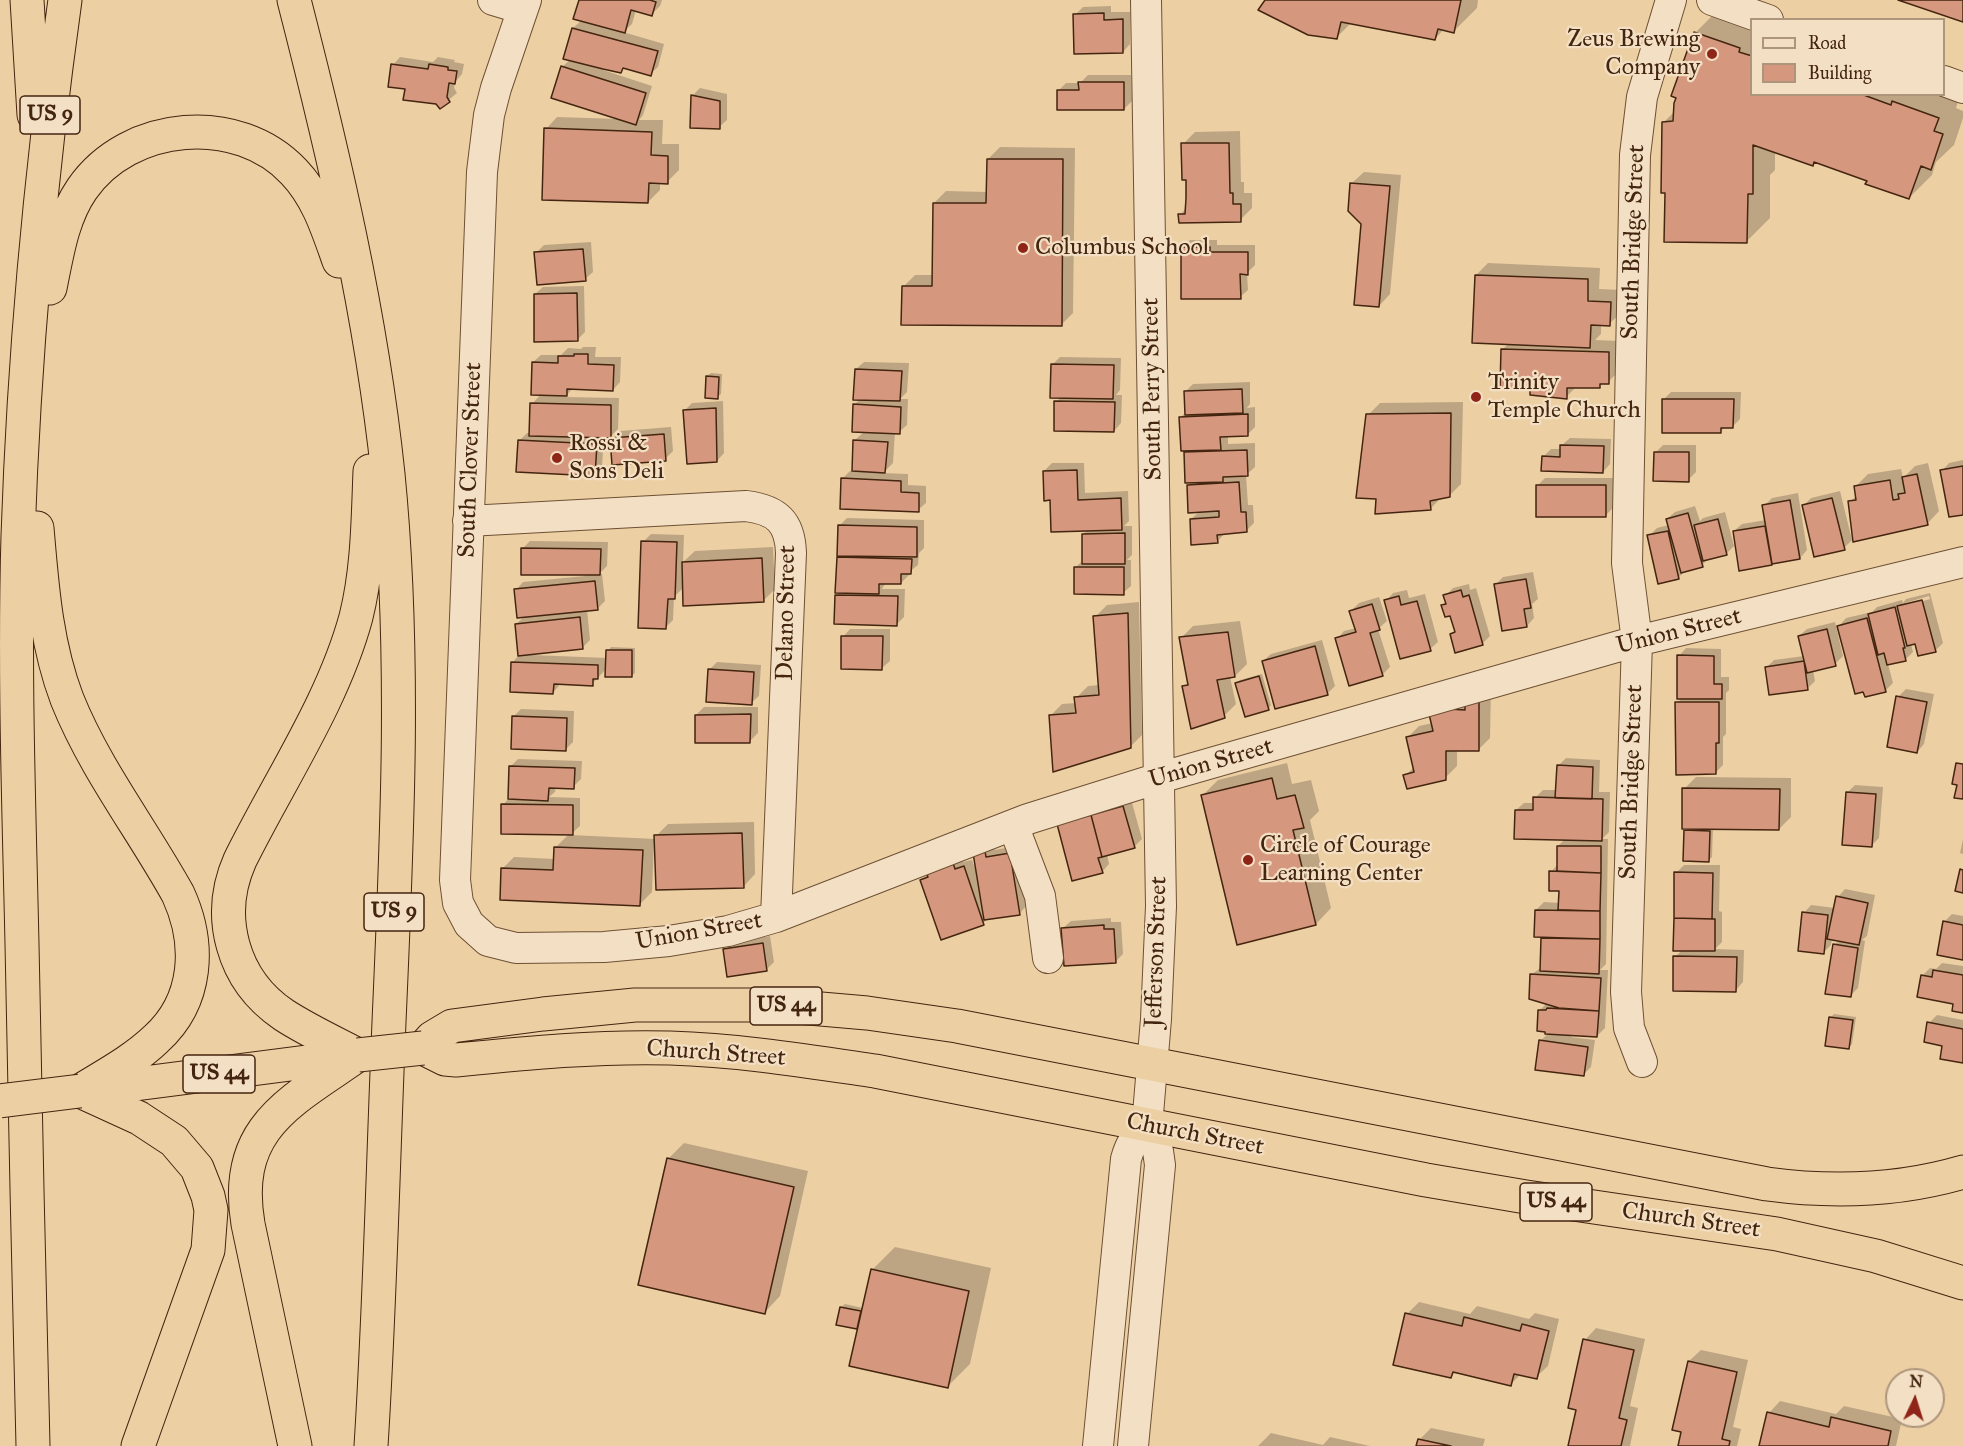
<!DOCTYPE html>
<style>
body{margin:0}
#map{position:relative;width:1963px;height:1446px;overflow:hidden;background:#edcfa4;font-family:"IM FELL Great Primer",serif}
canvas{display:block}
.legend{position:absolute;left:1750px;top:18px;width:195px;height:78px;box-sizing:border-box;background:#f3e0c4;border:2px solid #ad957c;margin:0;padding:8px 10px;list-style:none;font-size:18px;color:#44250f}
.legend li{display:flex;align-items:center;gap:12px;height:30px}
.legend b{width:30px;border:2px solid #ad957c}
.north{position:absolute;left:1885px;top:1368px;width:60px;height:60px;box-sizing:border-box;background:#f3e0c4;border:2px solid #ad957c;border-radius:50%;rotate:4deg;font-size:16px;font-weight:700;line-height:24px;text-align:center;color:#44250f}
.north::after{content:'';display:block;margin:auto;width:21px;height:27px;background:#8f2418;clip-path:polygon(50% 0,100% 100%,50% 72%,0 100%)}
</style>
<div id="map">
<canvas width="1963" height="1446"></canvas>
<ul class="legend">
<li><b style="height:8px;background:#f3e0c4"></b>Road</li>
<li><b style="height:16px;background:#d5977e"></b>Building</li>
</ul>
<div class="north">N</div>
</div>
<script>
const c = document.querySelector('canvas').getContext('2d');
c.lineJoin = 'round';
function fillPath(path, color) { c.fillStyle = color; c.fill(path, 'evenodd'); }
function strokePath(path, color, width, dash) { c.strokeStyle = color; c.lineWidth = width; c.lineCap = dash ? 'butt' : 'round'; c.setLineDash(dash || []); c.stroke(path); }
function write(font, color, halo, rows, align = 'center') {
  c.font = font + ' "IM FELL Great Primer",serif'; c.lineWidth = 4.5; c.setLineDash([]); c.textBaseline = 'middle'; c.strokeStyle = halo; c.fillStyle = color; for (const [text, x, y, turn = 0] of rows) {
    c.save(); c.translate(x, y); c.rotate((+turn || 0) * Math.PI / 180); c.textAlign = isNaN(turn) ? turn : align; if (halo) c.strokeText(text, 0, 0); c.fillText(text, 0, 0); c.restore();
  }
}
fillPath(new Path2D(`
 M580,0H662L660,6L652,14L636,10L632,24L623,32L664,44L658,67L650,74L625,67L621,71L604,68L603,70L652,86L643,115L639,120H663L662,144H679V170L667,182H660V190L648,202L546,129L557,117L619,119L562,67L571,59L565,58L573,28L582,20Z
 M1266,0H1478L1477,8L1454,31L1444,29L1435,39L1351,23L1337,37Z
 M1111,6V12H1130V44L1123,52L1075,15L1083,7Z
 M1718,10L1752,22V94L1960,95L1956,108L1963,111V118L1954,145L1936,162L1932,175L1909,198L1869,180L1816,161L1813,164L1775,151V170L1770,175V218L1747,241L1666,192L1664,122L1675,111L1695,33Z
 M400,57L433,62L438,57L455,60L454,62L464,64L462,74L455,82L454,88L457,93L440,107L437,103L407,87L393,65Z
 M1088,75H1131L1132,101L1124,109L1058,91L1066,83H1080Z
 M700,88L727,94V120L719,127L692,96Z
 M1240,131L1241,182H1244V193H1252V208L1240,220L1180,215L1187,207L1188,198L1183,144L1195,132Z
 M1000,147L1075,148L1073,313L1061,325L903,287L915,275H933L934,203L946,191L988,192V159Z
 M1364,172L1401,175L1390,294L1379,306L1362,224L1352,183Z
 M1190,240H1217V245H1255V265L1247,273L1248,290L1240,297L1182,248Z
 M591,242L593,272L585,279L536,253L544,245Z
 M1488,263L1600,268L1599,289L1622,290L1621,313L1609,324H1601V334L1595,340L1620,341V370L1608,382H1604L1600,386H1577L1566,397L1531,387L1502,350L1509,343L1476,275Z
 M584,286L585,332L577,340L535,294L543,287Z
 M583,347H596L595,357H621L620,382L613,390L573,388L565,397L619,398L618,429L610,437L604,436L602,467L595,475L519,441L527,433H531L532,404L542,393L533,362L541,355H561L568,348L581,349Z
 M1060,357L1121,358L1120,390L1116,395H1122L1121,423L1114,431L1056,402L1061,397L1052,365Z
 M864,362L909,363L907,392L900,399H908L907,425L899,432H895L893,463L883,473L908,474V485L926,486V503L918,510L842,479L850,471H853L855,440L865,431L854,405L861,398L856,369Z
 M711,373L722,374L721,394L717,397L707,376Z
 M1250,382V404L1247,408L1255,407V427L1248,434L1228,435V444L1255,443V467L1246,475L1248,505H1253L1254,523L1246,531L1225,533L1217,542L1191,519L1200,511L1188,485L1193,481H1186V450L1181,417L1186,412L1185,392L1193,384Z
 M1671,392H1741L1740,419L1733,426H1726L1721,431L1663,400Z
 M723,401L724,453L717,461L684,411L692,403Z
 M1463,402L1461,484L1449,496L1442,497L1431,508L1378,498L1368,415L1380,403Z
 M671,427L673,451L665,459L612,439L620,431Z
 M1570,438L1611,439L1610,464L1603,472L1543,457L1551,449H1562V445Z
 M1663,445H1696V472L1688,480L1656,452Z
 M1963,460V514L1942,471L1949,463Z
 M1052,463H1084L1085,493L1128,491L1129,521L1124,526H1132V555L1127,560H1131V586L1123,593L1076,567L1083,560V534L1088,530L1051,499L1044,471Z
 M1928,463L1939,511L1928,523L1850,502L1857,495L1856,486L1868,474L1901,469L1903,478L1915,466Z
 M1545,478H1613V508L1605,516L1537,486Z
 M1840,491L1852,540L1844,548L1803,506L1811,498Z
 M1798,493L1807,550L1800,558L1741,569L1734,531L1742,524L1766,520L1764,506L1772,498Z
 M1695,506L1700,521L1703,518L1725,512L1734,546L1726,554L1709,558L1702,565L1686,570L1678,578L1649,536L1657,528L1669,525L1667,519L1675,512Z
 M847,518L924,520V548L919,553L918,565L909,572V575L901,583L886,582L882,589H905L904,617L896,625L836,596L841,591L838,558L842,554L840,525Z
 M651,534L684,535L683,562L695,551L773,547L775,589L763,601L684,587L674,597L673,620L665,628L643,542Z
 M530,541L608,542L607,566L599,574H602L605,601L598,608L587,609L590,640L582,648L532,653V655L608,658V651L611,647L635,648V673L631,676L607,668L592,684L561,683L553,693L513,662L519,655L516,624L525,616L516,590L523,582L585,576V574L522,549Z
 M1533,572L1538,599L1532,604L1534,618L1527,626L1496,584L1503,577Z
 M1469,584L1470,590L1476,588L1490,636L1482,644L1452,634L1456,630L1451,614L1443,605L1447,601L1445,596L1453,588Z
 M1407,590L1409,598L1425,594L1438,642L1430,649L1386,601L1393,593Z
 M1930,593L1943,643L1935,651L1916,642L1911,644L1913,652L1905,660L1888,664L1893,683L1885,691L1839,626L1846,618L1872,612L1877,607L1902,600L1903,603L1906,599ZM1929,596L1930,599L1905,606V603Z
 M1379,597L1387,621L1378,629L1390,667L1382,675L1337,639L1344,631L1356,628L1351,611L1359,603Z
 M1139,602L1142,735L1130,747L1050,716L1062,704L1076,703V698L1088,686L1100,685L1095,617L1107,605Z
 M1240,621L1247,664L1235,676L1230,677L1236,704L1224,716L1184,687L1189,682L1181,638L1193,626Z
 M1835,622L1843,656L1835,664L1813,670L1815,681L1807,689L1766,668L1774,660L1804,656L1799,636L1807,629Z
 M850,629H890V661L882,668L843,637Z
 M1322,640L1335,686L1327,694L1263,661L1271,654Z
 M1686,648L1721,649V677H1729V690L1726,693V734L1723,737V765L1715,773L1677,703L1683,697L1679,656Z
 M717,662L761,665L759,696L751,703L709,670Z
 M1262,674L1271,705L1268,709L1237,683L1240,680Z
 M1491,689L1490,738L1478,750L1457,749V766L1445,778L1405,776L1415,766L1407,738L1419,726L1433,723L1430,715Z
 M1906,689L1934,694L1924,744L1917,752L1898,697Z
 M704,707H758V733L750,741L696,715Z
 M521,709L574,711L573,742L566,749L513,717Z
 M1566,758L1600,760L1599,792H1610L1609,832L1602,839H1608L1606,964L1600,970H1608L1605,1028L1597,1036L1572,1034L1571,1037L1595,1040L1591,1067L1583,1075L1540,1041L1549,1033L1540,1010L1547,1003L1532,974L1542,967L1543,936L1536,910L1544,902L1560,903L1561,890L1551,872L1558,864V846L1566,838L1516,810L1524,803H1535V798L1543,790H1557L1558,766Z
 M518,759L582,761L581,779L573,787H556L555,792L549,797L580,798V826L570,835L656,839V836L668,824L754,822L755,874L744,886L654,841L652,892L640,904L502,869L514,857L555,859L556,847L569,834L503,805L509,798L510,767Z
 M1287,763L1292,784L1311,780L1319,811L1310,820L1331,908L1316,924L1202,796L1218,780Z
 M1696,777L1791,778V817L1779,829L1713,828L1712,857L1709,860L1686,831L1688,828L1684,789Z
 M1855,785L1883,787L1879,838L1872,845L1847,793Z
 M1131,799L1142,839L1134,847L1107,854L1109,864L1102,872L1058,825Z
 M1963,839V854L1960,853Z
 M993,844L994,850L1018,846L1027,905L1020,913L989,918L983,923L922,880L928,874L961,856L963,862L972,860L976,871H977L974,853Z
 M1684,865H1720L1719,911L1722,912V942L1715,949L1744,950L1743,982L1736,990L1675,957L1682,950L1676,873Z
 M1845,889L1875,895L1867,936L1862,940L1865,941L1858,988L1850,996L1834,945L1840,940L1832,938L1831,945L1824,952L1804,913L1811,905L1835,908L1838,897Z
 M1952,914L1963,916V959L1944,922Z
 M1111,918V922H1121L1123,954L1116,961L1063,928L1071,921Z
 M770,936L774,962L766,970L725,950L732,942Z
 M1942,963L1963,966V1011L1922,976L1930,968L1936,969Z
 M1834,1014L1856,1017L1852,1044L1849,1048L1830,1018Z
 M1937,1015L1963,1020V1061L1944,1045L1929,1023Z
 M684,1143L808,1171L780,1296L765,1312L668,1159Z
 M895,1247L991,1268L970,1364L947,1387L860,1324L857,1328L838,1324L841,1307L845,1304L863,1308L872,1270Z
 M1419,1302L1470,1314L1477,1306L1529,1319L1535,1313L1559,1319L1548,1366L1536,1377L1521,1374L1511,1384L1456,1371L1451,1377L1407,1314Z
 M1596,1328L1645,1339L1630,1406L1638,1408L1630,1446H1570L1578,1409L1585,1340Z
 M1701,1350L1748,1360L1733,1427L1741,1429L1737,1446H1680L1689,1361Z
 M1780,1401L1836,1414L1844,1406L1902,1419L1896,1446H1761L1769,1413Z
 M1431,1428L1485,1439L1483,1446H1418L1419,1440Z
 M1271,1433L1323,1445L1330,1437L1370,1446H1258Z`), '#0003');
const building = new Path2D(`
 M579,0H650L656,2L652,16L631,10L625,33L573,19Z
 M1265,0H1461L1454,33L1438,29L1435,40L1341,22L1337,39L1308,35L1258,10Z
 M1898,0H1963V22Z
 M1104,13V20L1123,19V53L1074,54L1073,14Z
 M572,28L658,51L651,76L623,68L621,73L603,69L563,59Z
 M1694,32L1740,48L1739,52L1752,56V94H1861L1891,105L1892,101L1939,118L1934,131L1943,134L1931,170L1921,166L1909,199L1865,184L1867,181L1814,162L1813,166L1753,145V194H1748L1747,243L1664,242L1665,193H1661L1662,122L1673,121L1674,103L1676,98L1671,96Z
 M391,64L428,69L429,64L448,67V70L457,71L455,84L449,83L447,97L450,102L440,109L436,104L403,100L405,89L388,87Z
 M561,66L646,93L636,125L551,98Z
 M1078,82H1124V110H1057V90H1079Z
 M691,95L720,101V129L690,128Z
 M544,128L652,132L651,155L668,156V184L649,183L648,203L542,200Z
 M1181,143H1229L1230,193H1233V204H1241V222L1179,223L1178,214H1185L1186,198V180H1182Z
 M987,159H1063L1062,326L901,325L902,286H932L933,203H986Z
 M1350,183L1390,186L1379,307L1354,305L1361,224L1348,211Z
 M1181,247H1210V252H1248V275L1240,274L1241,299H1181Z
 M583,249L586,281L537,285L534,252Z
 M1475,275L1588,279V301L1611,302L1610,326L1591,325L1590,348L1472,343Z
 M577,293L578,341L534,342V294Z
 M1501,349L1609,352V384H1600V388H1567V399L1530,395V388H1500Z
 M574,354H588V364L614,365L613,391L567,389V396L531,395L532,362L558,363V356H574Z
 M1051,364L1114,365L1113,399L1050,398Z
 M855,369L902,371L900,401L853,400Z
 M706,376L719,377L718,399L705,398Z
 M1242,389L1243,413L1185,415L1184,391Z
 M1662,399H1734L1733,428H1721V433H1662Z
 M1054,401L1115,402L1114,432L1054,431Z
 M530,403L611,405V438L529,436Z
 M853,404L901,407L900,434L852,432Z
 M716,408L717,462L687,464L683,410Z
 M1451,413L1450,497L1430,501L1431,510L1375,514L1376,499L1356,498L1366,414Z
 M1248,414V436L1220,437L1221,450L1181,451L1179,417Z
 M664,434L666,461L612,465L610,438Z
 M518,440L597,444L595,476L516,472Z
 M853,440L888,442L885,473L852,471Z
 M1560,445L1604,446L1603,473L1541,471L1542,456L1560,457Z
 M1247,450L1248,476L1223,477V482L1185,483L1184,452Z
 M1654,452H1689V482L1653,481Z
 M1963,466V515L1949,517L1940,470Z
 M1077,470L1078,500L1121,498L1122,530L1051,532L1050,500L1044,501L1043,471Z
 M1917,474L1928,525L1853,542L1848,501L1856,500L1854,486L1890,480L1893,500L1899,499L1898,494L1905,493L1902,477Z
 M841,478L901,481V492L919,493V512L840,509Z
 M1239,482L1241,512H1246L1247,532L1217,535L1218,543L1191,545L1190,519L1219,517V511L1188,513L1187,485Z
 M1536,485H1606V517H1536Z
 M1832,498L1845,550L1814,557L1802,505Z
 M1790,500L1800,559L1772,564L1762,505Z
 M1688,513L1703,567L1681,573L1666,519Z
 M1718,519L1727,555L1703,561L1694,525Z
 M838,525L917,527V557L837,556Z
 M1765,526L1772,565L1739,571L1733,531Z
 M1668,531L1679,579L1658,584L1647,535Z
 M1125,533V564H1082V534Z
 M641,541L677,542L675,599H668L666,629L638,628Z
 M521,548L601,549L600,575H521Z
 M837,557L912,559L911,574H901V584H879V594L835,593Z
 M762,558L764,602L683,606L682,562Z
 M1074,567H1124V595L1074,594Z
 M1526,579L1531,608L1524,609L1527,627L1502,631L1494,584Z
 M595,581L598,610L517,618L514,589Z
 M1461,590L1463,597L1469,595L1483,645L1455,653L1450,634L1455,632L1450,616L1445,617L1441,605L1446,604L1443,595Z
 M835,595L898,596L897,626L834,624Z
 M1399,596L1401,605L1417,601L1431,651L1400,659L1384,600Z
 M1922,600L1936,652L1918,656L1915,644L1907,646L1897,606Z
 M1372,604L1380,630L1370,633L1383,676L1349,686L1335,638L1356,632L1349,611Z
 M1895,607L1905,648H1903L1906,661L1887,665L1884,653L1878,655L1868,614Z
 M1128,613L1131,748L1053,772L1049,715L1076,713L1074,697L1099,695L1093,616Z
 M580,617L583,649L518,656L515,624Z
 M1867,618L1886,692L1865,697L1863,692L1855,694L1837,626Z
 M1827,629L1836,666L1807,673L1798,636Z
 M1228,632L1235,677L1217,680L1225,718L1191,729L1182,686L1188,685L1179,637Z
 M841,636H883L882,670L841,669Z
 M1315,646L1328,695L1275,709L1262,661Z
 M606,650H632V677H605Z
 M1677,655L1714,656V684H1722V699H1677Z
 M1804,661L1808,690L1769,695L1765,667Z
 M511,662L598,665V679H593V686L554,684L553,694L510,692Z
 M708,669L754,672L752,705L706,702Z
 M1259,676L1269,710L1245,717L1235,683Z
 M1896,696L1927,702L1917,753L1887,747Z
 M1465,700H1479V751H1446V780L1407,789L1403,775L1414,772L1406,737L1433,731L1429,714L1448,709L1465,710Z
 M1675,702H1719V743H1716V774L1676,775Z
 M751,714L750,743H695V715Z
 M512,716L567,718L566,751L511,749Z
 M1956,763L1963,764V799L1954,798L1957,785L1952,784Z
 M1557,765L1593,767L1592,799L1555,798Z
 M509,766L575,768L574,789L549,788L548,801L508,799Z
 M1272,778L1277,799L1295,795L1304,828L1293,830L1316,925L1237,945L1201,795Z
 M1682,788L1780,789L1779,830L1682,829Z
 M1846,792L1876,794L1872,847L1842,845Z
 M1533,797L1603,799L1602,841L1514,839L1515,810H1533Z
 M501,804L573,805V835L501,834Z
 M1123,806L1135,848L1102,857L1091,815Z
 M1091,815L1102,857L1098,858L1103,873L1072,881L1057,824Z
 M1684,830L1710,831L1709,862L1683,861Z
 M742,833L744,888L656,890L654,835Z
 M1557,846H1601V873L1557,871Z
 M554,847L643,850L640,906L500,900L501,868L553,870Z
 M985,851L986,857L1010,853L1020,915L984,920L973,853Z
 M953,863L955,869L964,866L984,925L941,940L920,880L928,877L926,872Z
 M1960,869L1963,870V893L1955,891Z
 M1549,871L1601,873L1600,911L1558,910L1559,891H1549Z
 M1674,872L1713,873L1712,919L1674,918Z
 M1836,896L1868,903L1859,945L1827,939Z
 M1535,910L1600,911V939L1534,937Z
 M1802,912L1828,915L1824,954L1798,951Z
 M1674,918L1715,919V951H1673Z
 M1943,921L1963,925V960L1937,955Z
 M1104,925V929H1114L1116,963L1064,966L1061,928Z
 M1541,938L1600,939L1599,974L1540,971Z
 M763,943L767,971L727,977L723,949Z
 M1833,944L1858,948L1851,997L1825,994Z
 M1673,956L1737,957L1736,992L1673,991Z
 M1933,970L1963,975V1013L1952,1011L1953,1004L1917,997L1921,975L1932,977Z
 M1530,974L1601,978L1599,1011L1559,1008L1529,999Z
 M1547,1008L1599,1011L1597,1037L1545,1034V1032L1537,1031L1538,1010H1546Z
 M1829,1017L1853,1020L1849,1049L1825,1046Z
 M1927,1022L1963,1029V1063L1940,1059L1942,1046L1924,1042Z
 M1539,1040L1588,1047L1584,1076L1535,1070Z
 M667,1158L794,1187L765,1314L638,1285Z
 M871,1269L969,1291L948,1388L849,1366Z
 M840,1307L861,1311L857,1329L836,1325Z
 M1405,1313L1462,1326L1464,1317L1520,1331L1522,1324L1549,1331L1537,1379L1514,1374L1511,1386L1453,1372L1451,1378L1393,1365Z
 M1583,1339L1634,1350L1619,1418L1627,1420L1621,1446H1568L1576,1410L1568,1408Z
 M1688,1361L1737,1372L1722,1439L1730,1441L1729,1446H1678L1681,1432L1672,1430Z
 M1767,1412L1829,1427L1831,1417L1891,1431L1888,1446H1759Z
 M1418,1439L1451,1446H1416Z`);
fillPath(building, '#d5977e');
strokePath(building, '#44250f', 1.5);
const minor = new Path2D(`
 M493,0L523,9
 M526,0L496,88L489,115L482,172L455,880L458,903L469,924L488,941L516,948L604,947L669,941L728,931L776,917L1028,819L1159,778L1637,641L1963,562
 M1712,0L1768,20
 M1944,81L1963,88
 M468,521L746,506C777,510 790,522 791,553L776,917
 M1013,825L1040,896L1048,958
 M1642,1062L1629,1028L1626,992L1637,641L1627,563L1635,155L1642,97L1671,0
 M1098,1446L1126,1159C1130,1144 1136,1136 1147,1126
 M1133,1446L1160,1165L1158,1151L1147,1126L1156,1019L1161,906L1146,0`);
const highway = new Path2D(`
 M27,0L34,115
 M294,0C334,156 371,313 388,474C406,656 397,839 389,1022C383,1163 380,1305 371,1446
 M50,288C57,254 62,218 82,189C129,121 238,112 294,172C318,197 328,230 339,261
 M37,528C42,586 46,644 67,699C95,769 142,829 178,894C201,944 198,1001 156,1039C134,1060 106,1075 80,1091
 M358,1055C333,1042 307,1030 284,1015C232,980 215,916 240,860C279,781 333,702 356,617C368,569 368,520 370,471
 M89,1090L353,1056
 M80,1091L139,1118L174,1141L197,1168L208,1196L211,1210L208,1250L138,1446
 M1963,1172C1898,1191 1834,1193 1767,1184L957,1026L867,1013L775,1005H635L543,1014L452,1026L432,1038L423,1048L445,1059L456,1060C527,1053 598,1046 670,1048C739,1050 807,1061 875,1071L1426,1180L1526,1197L1777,1234L1876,1256L1963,1283
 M33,1446C29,1279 25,1111 22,944C19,808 14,672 18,536C24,357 40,178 65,0
 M295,1446L248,1224C232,1128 289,1103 358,1055`);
strokePath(minor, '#6e5034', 32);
strokePath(highway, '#44250f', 35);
strokePath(minor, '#f3e0c4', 30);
strokePath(highway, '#edcfa4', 33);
const highwayBridge = new Path2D(`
 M358,1055L423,1048
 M0,1101L80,1091`);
strokePath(highwayBridge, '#44250f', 35, []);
strokePath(highwayBridge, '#edcfa4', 33);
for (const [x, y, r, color] of [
 [1712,54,6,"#8f2418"],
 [1023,248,6,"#8f2418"],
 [1476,397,6,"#8f2418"],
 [557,458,6,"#8f2418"],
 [1248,860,6,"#8f2418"]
]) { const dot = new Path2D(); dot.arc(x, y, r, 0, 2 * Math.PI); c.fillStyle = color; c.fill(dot); strokePath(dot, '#f3e0c4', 2); }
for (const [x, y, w] of [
 [50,115,60],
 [394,912,60],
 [786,1006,72],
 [219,1074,72],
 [1556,1202,72]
]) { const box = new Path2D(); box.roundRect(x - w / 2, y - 19, w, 38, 4.5); c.fillStyle = '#f3e0c4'; c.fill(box); strokePath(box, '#44250f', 1.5); }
write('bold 22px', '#44250f', null, [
 ["US 9",50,115],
 ["US 9",394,912],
 ["US 44",786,1006],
 ["US 44",219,1074],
 ["US 44",1556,1202]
]);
write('24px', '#44250f', '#f3e0c4', [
 ["Zeus Brewing",1700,40,"right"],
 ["Company",1700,68,"right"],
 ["Columbus School",1035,248],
 ["Trinity",1488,383],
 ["Temple Church",1488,411],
 ["Rossi &",569,444],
 ["Sons Deli",569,472],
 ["Circle of Courage",1260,846],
 ["Learning Center",1260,874]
], 'left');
write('24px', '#44250f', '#f3e0c4', [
 ["South Bridge Street",1634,242,-88],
 ["South Perry Street",1153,389,-91],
 ["South Clover Street",471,460,-88],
 ["Delano Street",787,613,-89],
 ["Union Street",1679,632,-14],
 ["Union Street",1211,764,-16],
 ["South Bridge Street",1632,782,-88],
 ["Union Street",699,932,-10],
 ["Jefferson Street",1157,952,-88],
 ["Church Street",716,1054,4],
 ["Church Street",1195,1135,11],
 ["Church Street",1691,1221,8]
]);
</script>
